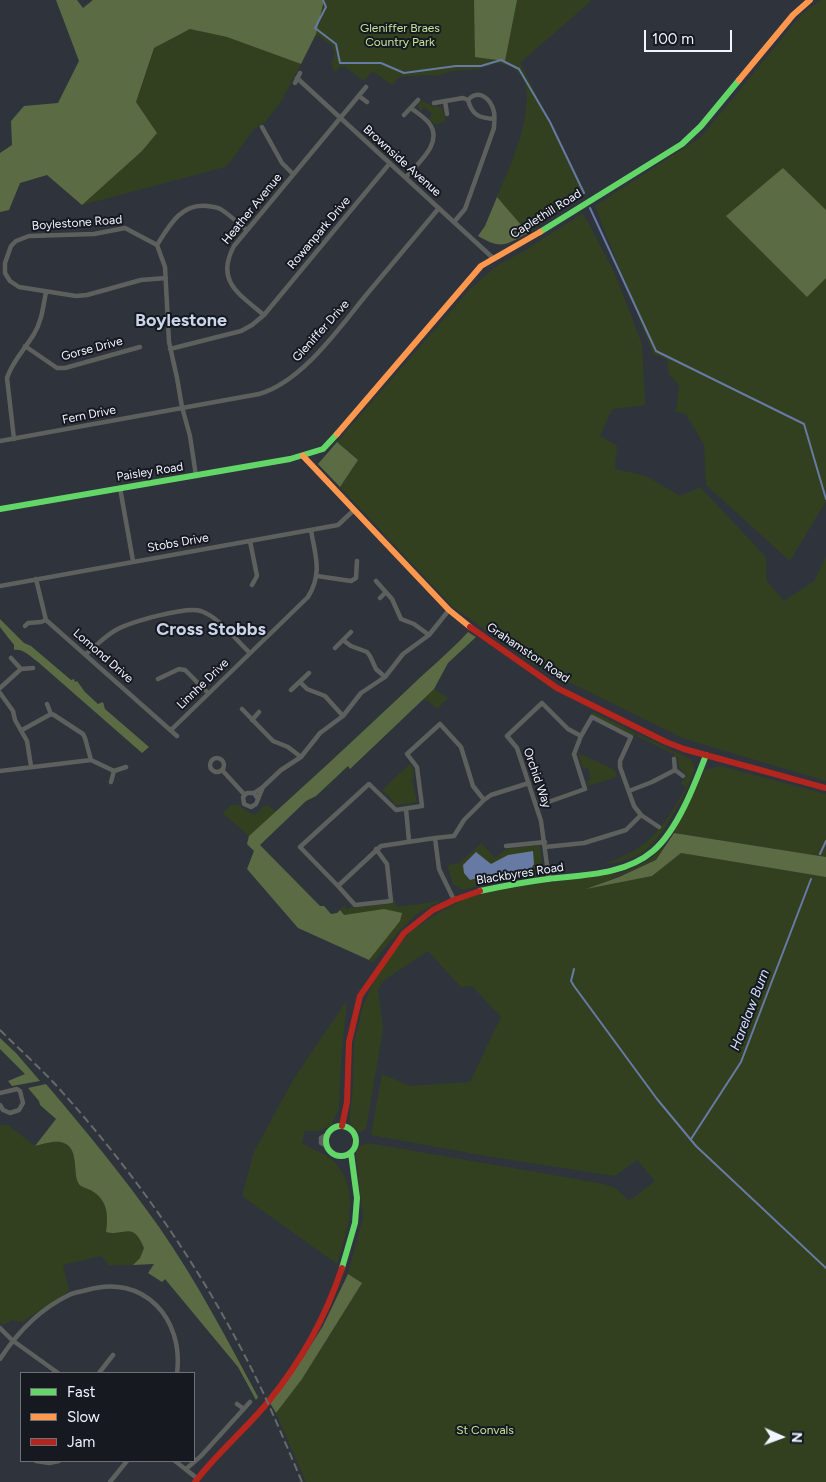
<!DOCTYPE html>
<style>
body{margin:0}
#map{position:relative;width:826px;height:1482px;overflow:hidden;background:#2f333c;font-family:Figtree,sans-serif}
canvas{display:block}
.legend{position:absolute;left:20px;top:1372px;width:175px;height:90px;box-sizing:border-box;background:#161920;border:1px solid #6d7179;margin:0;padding:6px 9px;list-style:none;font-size:15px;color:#f0f5ff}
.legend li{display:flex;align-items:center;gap:10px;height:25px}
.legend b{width:25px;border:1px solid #6d7179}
.north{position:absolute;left:756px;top:1412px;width:50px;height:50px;-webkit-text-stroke:4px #161920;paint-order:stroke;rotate:92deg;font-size:14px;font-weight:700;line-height:20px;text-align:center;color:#f0f5ff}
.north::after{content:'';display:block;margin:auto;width:18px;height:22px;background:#f0f5ff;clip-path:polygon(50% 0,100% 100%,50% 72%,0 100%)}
.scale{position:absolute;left:644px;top:30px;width:88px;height:22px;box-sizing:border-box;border:2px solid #f0f5ff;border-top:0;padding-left:6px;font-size:15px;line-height:18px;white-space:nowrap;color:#f0f5ff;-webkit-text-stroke:4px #161920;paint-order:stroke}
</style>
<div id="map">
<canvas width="826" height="1482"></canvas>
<ul class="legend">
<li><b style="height:6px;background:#63d668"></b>Fast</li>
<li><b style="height:6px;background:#ff974d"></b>Slow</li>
<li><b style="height:6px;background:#b3261e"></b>Jam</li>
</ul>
<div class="north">N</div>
<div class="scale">100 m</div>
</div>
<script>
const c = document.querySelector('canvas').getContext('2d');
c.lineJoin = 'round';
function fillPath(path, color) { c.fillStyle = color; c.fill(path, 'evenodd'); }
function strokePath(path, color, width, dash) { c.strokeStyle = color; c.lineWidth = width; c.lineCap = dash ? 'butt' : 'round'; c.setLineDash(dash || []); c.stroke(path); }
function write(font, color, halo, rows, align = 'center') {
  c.font = font + ' Figtree,sans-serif'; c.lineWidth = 4; c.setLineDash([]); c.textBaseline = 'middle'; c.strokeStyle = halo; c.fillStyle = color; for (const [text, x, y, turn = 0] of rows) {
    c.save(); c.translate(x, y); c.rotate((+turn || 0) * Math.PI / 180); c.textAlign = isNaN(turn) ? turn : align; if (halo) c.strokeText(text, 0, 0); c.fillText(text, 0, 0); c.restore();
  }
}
fillPath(new Path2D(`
 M287,0H592L520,63L586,193L528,233L497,197C510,166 560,63 492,63L489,66H481L480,69L451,71L437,76L423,75L399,77L392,85L372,71L364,81L344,66H341L334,72L332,64L335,52L331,45L317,35L314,39Z
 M821,0H826V501L790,561L706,485L704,445L686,414L676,412L679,385L669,374L667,359L653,354L595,206L701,137L802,14Z
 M190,29L227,37L301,64L282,100L266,121L253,130L231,161L225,167L82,205L142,151L157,133L136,102L154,48Z
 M421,101L434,106L441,107L446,121L435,125L429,118L432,114L424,107L420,111L418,105Z
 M583,213L615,274L642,344L645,405L612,409L600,436L617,446L615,469L646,476L680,496L700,487L766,557V580L784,601L814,581L826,556V781L685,739L534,665L452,606L340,487L358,460L337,442L470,289L498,265L524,251Z
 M434,689L448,698L437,709L427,700L423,699Z
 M593,712L636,733L635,736L590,714Z
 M638,734L690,759C691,760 694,764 694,765C696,777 670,821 662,832C657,839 650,847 643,852C630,860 617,863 602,865C650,848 662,830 686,787L681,784L687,775L679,768L678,757H674V753H671L637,736Z
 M578,753L615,770L617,777L588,786L587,781L591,779L588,768L583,769Z
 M410,764L413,767L414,778L412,779L417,802L396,805L393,803V800L382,790Z
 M720,766L826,794V857L674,833L705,770Z
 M231,805H240L243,809L255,815L264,806H269L276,812L249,836L223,813Z
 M481,843L495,858L506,849L540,845L543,874L499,880L463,890L453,884L448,867L451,864L460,863Z
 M666,845L657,860L590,888L652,876L681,853L826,877V1482H306L276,1413L302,1379L362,1283L348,1274L363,1218L356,1154L360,1146L368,1143L604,1184L617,1189L629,1201L655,1181L637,1160L615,1176L486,1156L371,1135L382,1074L410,1086L470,1082L501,1017L472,986L461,987L428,951L384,980L378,989L383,1029L366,1129L360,1132L354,1130L349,1122L353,1086L354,1043L363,1006L375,979L394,951L412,930L440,912L468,897L508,888L621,873L648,861Z
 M444,899L418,913L401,929L372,963L369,960L383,942L363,913L343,915L340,910L347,903L345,907L348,910L352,906L354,908L393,903L395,900L396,907L429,903Z
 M347,1000L341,1061L339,1109L331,1125L319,1131H305L302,1143C313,1150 330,1155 338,1166C361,1195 346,1233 337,1264L242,1196L254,1152L293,1080Z
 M0,1125H8L35,1146C44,1144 57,1139 66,1144C77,1150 74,1168 77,1180C79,1186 82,1187 88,1189C107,1197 109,1214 106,1232C126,1237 132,1220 144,1248L140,1258L133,1265H109L101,1256L63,1265L69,1291L22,1322L12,1320L3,1325L0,1321Z`), '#334020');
fillPath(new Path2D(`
 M56,0H77L83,8L93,0H324L316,34L301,64L227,37L190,29L154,48L136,102L157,133L142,151L82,205L47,175L20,183L9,210L0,212V153L12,145L11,121L24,106L58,103L79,61Z
 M474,0H517L505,61L475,57Z
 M783,168L826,210V278L807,297L726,216Z
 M497,197L528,233C505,245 502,250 478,236L485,226Z
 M337,442L358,460L340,487L318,464Z
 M0,619L24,643L31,646L71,680L74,679L75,682L77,681L85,692L98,704L103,702L105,709L149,747L142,753L38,662C31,657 23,648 14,650V645L0,627Z
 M468,632L476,637L448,663L434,689L350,769L348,766L316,796L306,801L260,845L320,906H324L331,914L337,913L340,910L344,915L384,909L402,913L400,921L369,960L298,928L247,869L254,851L247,844L249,836C302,788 355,739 407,690C427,670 449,653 468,632Z
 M674,833L826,857V877L681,853L652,876L586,889L619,877L656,860Z
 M0,1038L16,1053L40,1081L12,1086L8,1081L25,1074L0,1049Z
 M46,1084C85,1130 124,1177 159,1227C196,1280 227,1339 258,1397L256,1400L238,1367L165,1279L162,1282L148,1273L154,1264L133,1265L140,1258L144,1248C132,1220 126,1237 106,1232C109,1214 107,1197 88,1189C82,1187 79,1186 77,1180C74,1168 77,1150 66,1144C57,1139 44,1144 35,1146L56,1119L40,1105L39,1101L28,1088Z
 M348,1274L362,1283L302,1379L276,1413L270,1403L297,1367L323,1326Z`), '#5b6c44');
fillPath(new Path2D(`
 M533,851L534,864L531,869L492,874L470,880L464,873L463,865L476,852L491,864L508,855Z`), '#677aa4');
strokePath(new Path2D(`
 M323,0L326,7L315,28L336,44L340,63H381L404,73L456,66H481L501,60L519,69L550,122L584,193
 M590,208L656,351L804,424L826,499
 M820,854L826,841
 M574,969L571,981L574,986L657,1099L696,1146L826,1268
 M691,1139L741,1062L811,879`), '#677aa4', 2);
strokePath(new Path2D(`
 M297,78L493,258
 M295,83L300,73
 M359,96L367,102
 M445,101L447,114
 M434,103L463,98L468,100
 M404,115L418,100
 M262,127L282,163L293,174
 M406,177C418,163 444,143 429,123C424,117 416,112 411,108
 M454,222L465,209L494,128C494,123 495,117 494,112C491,99 479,88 468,100C472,115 479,118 494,119
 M157,245C169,226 181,203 207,206C213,207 218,207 222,210C231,216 239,224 247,230
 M166,278L141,280L87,295L76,296L19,287L10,281L5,273V263L11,246L16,241L29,236L94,234L125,228L157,245L165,267L169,342L177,378L182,407L190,436L196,476
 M264,315C239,294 215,281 234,246L366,87
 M25,346L57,368H65L140,347
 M170,349L241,331L252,325L264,315L390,163
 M14,439L7,378C12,362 25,349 34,334C42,321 43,307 46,292
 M0,441L259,394C302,382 339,328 367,294C391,265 415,237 439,208
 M120,488L133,561
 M250,541L257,576L252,585
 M317,576L351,581L356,578L357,561
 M36,579L46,620L177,736
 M376,581L392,599L401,619L414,624L429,635
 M0,586L338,525L354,510
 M380,598L386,592
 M25,626L28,623L41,622L46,620
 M343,640L351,646L367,652L370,656L376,669L385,677
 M335,648L351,632
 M86,654C96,646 105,636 116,630C130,622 186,606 201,611C220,618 235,639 250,653
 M11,658L21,669
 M158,679L179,669L185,670L208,693
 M300,682L307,689L325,696L343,716
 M0,688L21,669L33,668
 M291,690L309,673
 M0,693L13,711L15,720L27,741L31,766
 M47,704L51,714
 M242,709L273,741L288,747L301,757
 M252,720L259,712
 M22,730L51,714L54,715L83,734L85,738L91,760
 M171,730L308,597C323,573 315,555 311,530
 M210 765a7 7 0 1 1 14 0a7 7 0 1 1-14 0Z
 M674,759L675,770L683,776
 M222,770L244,794
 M0,771L91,760L114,771L111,782
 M114,771L126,767
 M263,787L281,770L301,757L320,733L343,716L361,693L385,677L403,654L429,635L449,610
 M629,791L652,782L675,770
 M254,793L263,787L256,804L251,807L244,804L243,797L247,793H254L258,799
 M484,800L491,795L529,783
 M537,806L585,789L574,754L581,736
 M406,809L409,841
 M641,815L659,827
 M435,838L454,836L464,820L484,800L473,786L461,747L440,724L407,754L417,767L422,806L396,810L369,784L300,847L338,886L381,846L435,838L439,869L454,900
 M506,846L545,842
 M545,847L584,843L626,830L641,815L634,806L620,767V761L631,737L592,717L581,736L568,729L542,703L507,736L517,748L541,821L549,880
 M338,886L355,905L391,901L387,864L376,849
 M0,1093L17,1089L20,1091L23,1103L19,1110L10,1113L3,1110L0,1105
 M327,1146L321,1143V1138L328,1134
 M0,1328L12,1340L58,1373
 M0,1359C17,1333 40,1309 69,1295C74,1292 81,1292 87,1290C144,1273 184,1319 177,1373
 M99,1373L113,1355
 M237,1404L244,1409
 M36,1461L49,1463L59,1461
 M175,1461L198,1479
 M186,1469L201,1456L250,1402
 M110,1482L127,1461`), '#5d615e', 4.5);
strokePath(new Path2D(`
 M540,232L682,144L701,126L739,80
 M0,509L290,459L323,449L337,434
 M480,891C503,886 525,882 548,879C583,875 625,875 653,851C677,831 695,784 706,755
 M326 1141a15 15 0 1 1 30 0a15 15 0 1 1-30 0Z
 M342,1268L355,1223L357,1198L351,1153`), '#63d668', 6);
strokePath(new Path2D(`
 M739,80L793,15L810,0
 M337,434L481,266L540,232
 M303,456L449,610L470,627`), '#ff974d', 6);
strokePath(new Path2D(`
 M470,627L557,688L666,742L684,749L826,788
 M342,1126L347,1102L349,1042L360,996L404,933L433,910L454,900L480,891
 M195,1482C217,1453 245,1430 268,1402C300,1363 326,1316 342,1268`), '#b3261e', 6);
strokePath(new Path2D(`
 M0,1030C18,1048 37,1065 54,1083C129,1165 195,1259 246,1358C267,1398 284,1440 302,1482`), '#686a6a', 2, [8, 4]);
write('12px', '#c6e499', '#161920', [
 ["Gleniffer Braes",400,28],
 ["Country Park",400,42],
 ["St Convals",485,1430]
]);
write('12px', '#f0f5ff', '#161920', [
 ["Brownside Avenue",402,161,42],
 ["Heather Avenue",252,209,-51],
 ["Caplethill Road",546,214,-32],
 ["Boylestone Road",77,223,-4],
 ["Rowanpark Drive",319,233,-50],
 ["Gleniffer Drive",321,331,-48],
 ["Gorse Drive",92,349,-15],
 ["Fern Drive",89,415,-11],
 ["Paisley Road",150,472,-9],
 ["Stobs Drive",178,543,-10],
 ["Grahamston Road",528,653,34],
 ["Lomond Drive",103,656,41],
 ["Linnhe Drive",203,684,-44],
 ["Orchid Way",537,778,71],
 ["Blackbyres Road",520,874,-9]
]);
write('italic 14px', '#d2e0fc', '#161920', [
 ["Harelaw Burn",750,1010,-69]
]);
write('bold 18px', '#cbd5e9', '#161920', [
 ["Boylestone",181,321],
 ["Cross Stobbs",211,630]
]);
</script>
